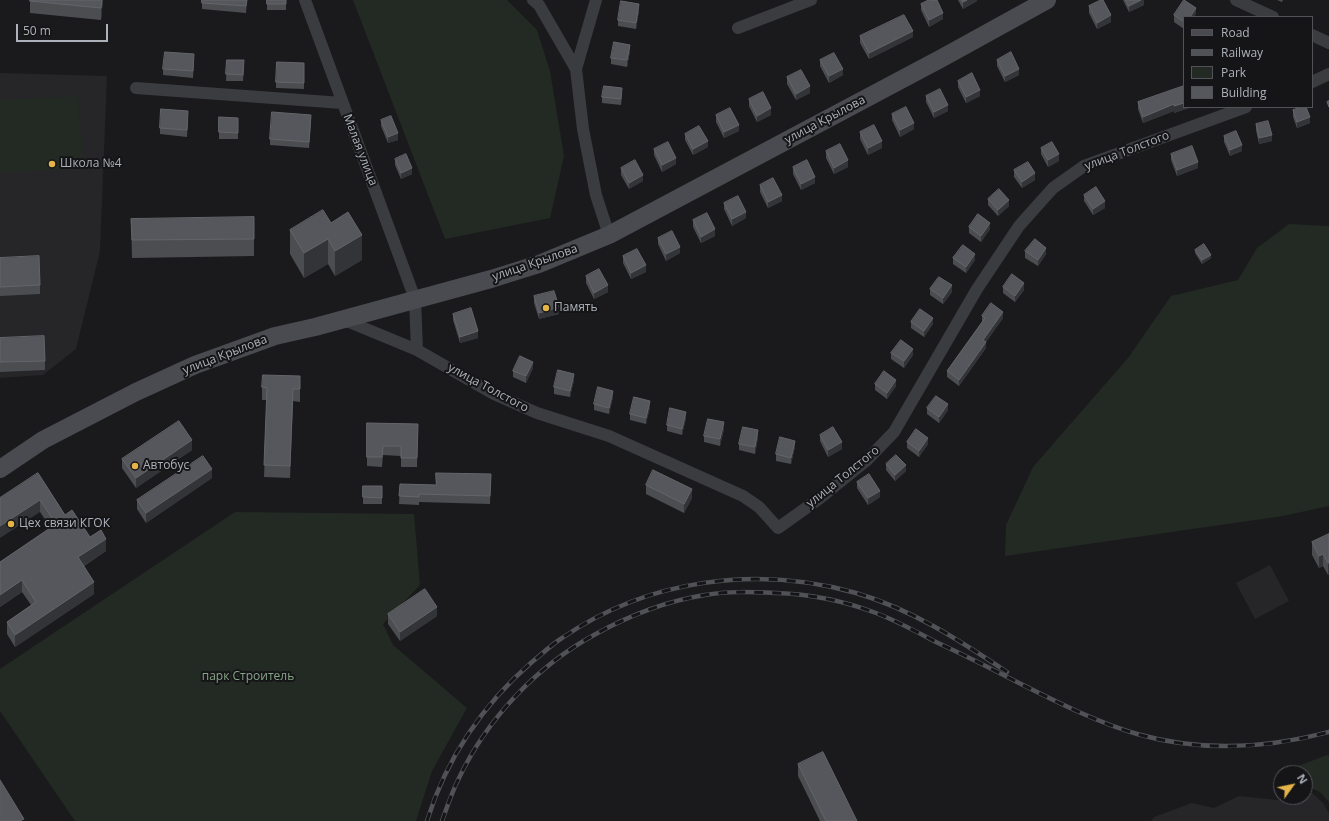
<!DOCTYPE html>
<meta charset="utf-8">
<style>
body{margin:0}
#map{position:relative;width:1329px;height:821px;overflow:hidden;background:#1a1a1c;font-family:"Open Sans",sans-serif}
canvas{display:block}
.legend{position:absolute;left:1183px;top:16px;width:130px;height:92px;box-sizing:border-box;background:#151517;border:1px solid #525358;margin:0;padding:5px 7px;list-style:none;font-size:12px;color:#adb1ba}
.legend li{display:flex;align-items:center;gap:8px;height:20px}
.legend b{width:20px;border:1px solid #525358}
.north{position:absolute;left:1273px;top:765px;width:40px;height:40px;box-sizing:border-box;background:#151517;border:1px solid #525358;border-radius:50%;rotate:57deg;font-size:11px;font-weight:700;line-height:16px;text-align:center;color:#adb1ba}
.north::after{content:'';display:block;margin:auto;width:14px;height:18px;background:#e5b448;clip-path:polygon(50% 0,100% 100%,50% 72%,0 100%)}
.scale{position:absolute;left:16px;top:24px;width:92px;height:18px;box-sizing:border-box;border:2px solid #adb1ba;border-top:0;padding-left:5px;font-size:12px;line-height:14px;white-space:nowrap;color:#adb1ba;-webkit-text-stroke:3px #151517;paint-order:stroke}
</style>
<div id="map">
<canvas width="1329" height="821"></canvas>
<ul class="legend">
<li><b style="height:5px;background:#494b50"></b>Road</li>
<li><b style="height:5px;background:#505257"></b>Railway</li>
<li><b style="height:11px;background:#222a23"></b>Park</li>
<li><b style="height:11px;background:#56575c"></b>Building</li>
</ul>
<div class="north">N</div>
<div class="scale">50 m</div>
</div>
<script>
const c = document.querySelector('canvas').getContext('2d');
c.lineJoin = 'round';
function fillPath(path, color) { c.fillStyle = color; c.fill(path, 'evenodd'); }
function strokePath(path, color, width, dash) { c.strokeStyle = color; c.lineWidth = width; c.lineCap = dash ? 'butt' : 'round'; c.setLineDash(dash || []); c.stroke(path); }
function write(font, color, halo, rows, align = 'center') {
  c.font = font + ' "Open Sans",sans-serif'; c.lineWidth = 4; c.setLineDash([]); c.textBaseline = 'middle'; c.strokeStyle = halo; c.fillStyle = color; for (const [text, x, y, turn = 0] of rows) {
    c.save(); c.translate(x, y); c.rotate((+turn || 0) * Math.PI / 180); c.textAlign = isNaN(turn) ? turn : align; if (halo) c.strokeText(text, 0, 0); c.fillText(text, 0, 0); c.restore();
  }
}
fillPath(new Path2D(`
 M0,73L107,76L100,251L76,349L43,375L0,378Z
 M1270,565L1289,601L1255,619L1236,583Z
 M1310,791L1323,803L1329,813V821H1151L1154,817L1192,803L1214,808L1239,796L1287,801L1296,797H1305V793Z`), '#262629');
fillPath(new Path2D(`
 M353,0H507L537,30L550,71L564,156L550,218L445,239Z
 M78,96L83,168L0,173V100Z
 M1289,224L1329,226V506L1283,516L1005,556L1006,525L1033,467L1128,358L1171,296L1238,280L1257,248Z
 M235,512L414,514L420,585L383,624L393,645L467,708L432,771L416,821H75L0,711V669Z
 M1327,755L1329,756V802C1321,793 1318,788 1305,788V773H1286L1290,769Z`), '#222a23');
strokePath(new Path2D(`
 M305,0L415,299L417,350
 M533,0L539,5L576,69L583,129L596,195L609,235
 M1236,0L1273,17
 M738,28L811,0
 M1312,35L1329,43
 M576,69L596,0
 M1312,82L1329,74
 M136,88L342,103
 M342,319L417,350L494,394L537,413L609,436L743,496L759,507L778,528L820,498L867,460L894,432L977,289L1019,226L1053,188L1084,166L1246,107`), '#3b3c40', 12);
strokePath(new Path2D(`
 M0,469L43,440L136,392L195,365L275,336L315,327L491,279L539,264L609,235L942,58L1047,0`), '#494b50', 18);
const rail = new Path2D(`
 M427,821C446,759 483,704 532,662C542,654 551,645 562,638C648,579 757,565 856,593C911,609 959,640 1007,672
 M442,821C447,807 452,792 459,778C487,719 537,666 594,635C628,616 666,601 705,595C728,591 752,592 776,593C811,594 844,601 876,613C897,621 917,632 936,642C964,655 992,669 1019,683C1057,702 1096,722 1137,734C1201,752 1265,749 1329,732`);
strokePath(rail, '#505257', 4.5);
strokePath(rail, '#151517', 3, [9]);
fillPath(new Path2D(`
 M30,0H103L101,20L30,13Z
 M202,0H247L246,13L202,9Z
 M267,0H286V10H267Z
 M958,0H977V1L963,9Z
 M1123,0H1144V5L1129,12Z
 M1277,0H1283L1282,2Z
 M921,4L943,19L929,27L921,10Z
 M1089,6L1111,22L1097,29L1089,13Z
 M639,10L636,29L618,26V20Z
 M1196,14L1184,17V29L1174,22V15Z
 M860,36L913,37L869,59L860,43Z
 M630,51L627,67L611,64V58Z
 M227,60L244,67L243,81H226Z
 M820,60L843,75L829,83L820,66Z
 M997,60L1019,75L1005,82L997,66Z
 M194,61L193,78L163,75V69Z
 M304,63V89L276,88V82Z
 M787,77L810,93L796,100L787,84Z
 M958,81L980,96L966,103L958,87Z
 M1184,86L1189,108L1174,113V111L1143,123L1138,109V102Z
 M622,95L621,105L602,103V97Z
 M926,96L948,111L934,118L926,102Z
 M749,99L771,115L757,122L749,106Z
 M1293,110L1310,123L1297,128L1293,117Z
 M892,114L914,129L900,137L892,120Z
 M716,115L739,131L724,138L716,122Z
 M219,117L238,118V139H219Z
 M188,118L187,137L160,134V128Z
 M381,120L398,140L388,143L381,126Z
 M311,121L309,148L270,145V139Z
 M1256,124L1272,141L1259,144L1256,130Z
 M860,132L882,148L868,155L860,139Z
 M685,134L708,147L693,155L685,140Z
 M1224,136L1242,151L1230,156L1224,142Z
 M1041,148L1059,161L1048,167L1041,154Z
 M654,149L676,164L662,172L654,155Z
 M826,151L848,167L834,174L826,158Z
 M1171,154L1198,168L1177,176L1171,160Z
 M395,159L412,174L401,179L395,165Z
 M793,167L815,183L801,190L793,174Z
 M621,168L643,181L629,189L621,175Z
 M1014,170L1035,180L1022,188L1014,177Z
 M760,185L782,201L768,208L760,192Z
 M1084,195L1105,208L1093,215L1084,201Z
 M988,199L1009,206L998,216L988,205Z
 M724,203L746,218L732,226L724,209Z
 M254,217V256L132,258L131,219Z
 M693,220L715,236L701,243L693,227Z
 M331,223L362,260L335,276L328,264L304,278L290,254V230Z
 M969,227L990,229L981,242L969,233Z
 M658,238L680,253L666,261L658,244Z
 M1195,250L1211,258L1202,264L1195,253Z
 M1025,251L1046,254L1038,266L1025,258Z
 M623,256L646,272L631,279L623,263Z
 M0,258L40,285V294L0,296Z
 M953,258L975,260L966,273L953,264Z
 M586,276L608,292L594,299L586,283Z
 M1003,287L1024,290L1015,302L1003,293Z
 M930,289L952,292L943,304L930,295Z
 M534,296L559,314L539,319L534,303Z
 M453,314L478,338L460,343L453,320Z
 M982,316L1003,318L986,342V348L959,386L947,377V371L982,322Z
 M911,322L933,324L924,337L911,328Z
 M0,338L45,361V370L0,372Z
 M891,353L913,355L904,368L891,359Z
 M533,368L526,383L513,377V371Z
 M574,380L570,397L554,394V387Z
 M875,384L896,386L887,399L875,390Z
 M262,387L300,388V402L293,401L290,478L264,477L267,400H262Z
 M613,397L609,414L594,410V404Z
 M650,407L646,424L630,420V414Z
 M927,408L948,410L939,423L927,414Z
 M686,418L682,435L667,431V425Z
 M367,423L418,424L417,467H401V456L383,455L382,467L367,466Z
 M724,429L720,446L704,442V436Z
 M820,435L842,449L828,457L820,441Z
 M758,437L755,454L739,450V444Z
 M907,442L928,444L919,457L907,448Z
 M795,447L791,464L776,461V454Z
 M192,450L136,488L122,468V459Z
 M886,464L906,471L895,481L886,470Z
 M38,473L65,515L106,551L84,566L94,594L15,647L7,634V622L31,605L22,592L0,607V562L51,528L40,512Z
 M491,474L490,504L419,502V505L399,504L400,484L436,485Z
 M212,478L146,523L137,509V500Z
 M857,482L880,497L868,505L857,488Z
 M646,485L692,498L684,513L646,494Z
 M363,486H382V504H363Z
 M1329,534V575H1328L1323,566L1319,568L1312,555V542Z
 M388,614L437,616L400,641L388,624Z
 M798,764L857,821H820L798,776Z`), '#4b4d51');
fillPath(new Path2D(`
 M102,0H103L101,20V8Z
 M967,0H977V1L963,9V2Z
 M1141,0H1144V5L1129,12V6Z
 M639,4V10L636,29V23Z
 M1196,8V14L1194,17H1190Z
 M943,13V19L929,27V20Z
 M1111,15V22L1097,29V23Z
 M913,31V37L869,59V53Z
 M630,45V51L627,67V60Z
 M843,69V75L829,83V76Z
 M1019,69V75L1005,82V76Z
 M810,86V93L796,100V94Z
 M622,88V95L621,105V99Z
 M980,90V96L966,103V97Z
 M1184,103V107H1189V108L1174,113V106Z
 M1174,104V111L1143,123V117Z
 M948,105V111L934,118V112Z
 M771,108V115L757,122V116Z
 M1310,117V123L1297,128V122Z
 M914,123V129L900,137V130Z
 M739,125V131L724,138V132Z
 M398,133V140L388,143V137Z
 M1272,135V141L1259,144V138Z
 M708,141V147L693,155V149Z
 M882,141V148L868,155V148Z
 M1242,145V151L1230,156V150Z
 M1059,154V161L1048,167V160Z
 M676,158V164L662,172V165Z
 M848,160V167L834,174V168Z
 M1198,162V168L1177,176V170Z
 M412,168V174L401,179V173Z
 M1035,173V180L1022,188V182Z
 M643,175V181L629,189V183Z
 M815,177V183L801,190V184Z
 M782,195V201L768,208V202Z
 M1009,200V206L998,216V210Z
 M1105,201V208L1093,215V209Z
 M746,212V218L732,226V219Z
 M990,223V229L981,242V236Z
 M715,229V236L701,243V237Z
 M362,235V260L335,276V251Z
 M328,239V264L304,278V253Z
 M680,247V253L666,261V254Z
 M1046,248V254L1038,266V260Z
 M975,254V260L966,273V267Z
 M1211,255V258L1202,264V260Z
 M646,265V272L631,279V273Z
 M1024,283V290L1015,302V296Z
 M608,285V292L594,299V293Z
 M952,285V292L943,304V298Z
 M559,307V314L539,319V313Z
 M1003,312V318L983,346V340Z
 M933,318V324L924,337V331Z
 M478,331V338L460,343V337Z
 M986,342V348L959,386V380Z
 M913,349V355L904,368V361Z
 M533,362V368L526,383V376Z
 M574,374V380L570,397V391Z
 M896,380V386L887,399V393Z
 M293,389V401L290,478V466Z
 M613,391V397L609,414V408Z
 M650,401V407L646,424V418Z
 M948,404V410L939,423V417Z
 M686,412V418L682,435V429Z
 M724,422V429L720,446V439Z
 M758,430V437L755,454V447Z
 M928,438V444L919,457V451Z
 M192,440V450L136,488V478Z
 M795,441V447L791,464V458Z
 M842,442V449L828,457V450Z
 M906,465V471L895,481V475Z
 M212,469V478L146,523V513Z
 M692,489V498L684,513V504Z
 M880,491V497L868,505V498Z
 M40,500V512L0,538V526Z
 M106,539V551L78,569V557Z
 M1323,554V566L1319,568V556Z
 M1328,563H1329V575H1328Z
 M22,580V592L0,607V595Z
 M94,582V594L15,647V635Z
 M437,607V616L400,641V632Z`), '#333437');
const building = new Path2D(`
 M30,0H102L101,8L30,1Z
 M202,0H247L246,6L202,3Z
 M267,0H286V4H267Z
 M929,0H937L943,13L929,20L921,4Z
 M962,0H967L963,2Z
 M1101,0H1103L1111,15L1097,23L1089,6Z
 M1126,0H1141L1129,6Z
 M1184,0L1196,8L1190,17H1184V22L1174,15Z
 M621,1L639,4L636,23L618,20Z
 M904,15L913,31L869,53L860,36Z
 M614,42L630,45L627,60L611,58Z
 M165,52L194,54L193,71L163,69Z
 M1011,52L1019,69L1005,76L997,60Z
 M834,53L843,69L829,76L820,60Z
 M227,60H244L243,75L226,74Z
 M277,62L304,63V83L276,82Z
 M801,70L810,86L796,94L787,77Z
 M972,73L980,90L966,97L958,81Z
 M604,86L622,88L621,99L602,97Z
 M1184,86V103L1174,106V104L1143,117L1138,102Z
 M940,89L948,105L934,112L926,96Z
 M763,92L771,108L757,116L749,99Z
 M1329,101V107L1327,102Z
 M906,107L914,123L900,130L892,114Z
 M1302,107H1306L1310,117L1297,122L1293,110Z
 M730,108L739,125L724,132L716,115Z
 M161,109L188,111L187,130L160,128Z
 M272,112L311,115L309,142L270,139Z
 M391,116L398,133L388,137L381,120Z
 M219,117L238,118V133L219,132Z
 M1268,121L1272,135L1259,138L1256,124Z
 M874,125L882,141L868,148L860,132Z
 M699,126L708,141L693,149L685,134Z
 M1236,131L1242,145L1230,150L1224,136Z
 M668,142L676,158L662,165L654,149Z
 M1052,142L1059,154L1048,160L1041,148Z
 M840,144L848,160L834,168L826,151Z
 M1192,146L1198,162L1177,170L1171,154Z
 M406,154L412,168L401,173L395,159Z
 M635,160L643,175L629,183L621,168Z
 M807,160L815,177L801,184L793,167Z
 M1028,162L1035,173L1022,182L1014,170Z
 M773,178L782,195L768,202L760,185Z
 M1096,187L1105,201L1093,209L1084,195Z
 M999,189L1009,200L998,210L988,199Z
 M738,196L746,212L732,219L724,203Z
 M323,210L331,223L348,212L362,235L335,251L328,239L304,253L290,230Z
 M707,213L715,229L701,237L693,220Z
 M978,214L990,223L981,236L969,227Z
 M254,217V239L132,240L131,219Z
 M672,231L680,247L666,254L658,238Z
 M1035,239L1046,248L1038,260L1025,251Z
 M1204,244L1211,255L1202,260L1195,250Z
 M963,245L975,254L966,267L953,258Z
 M637,249L646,265L631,273L623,256Z
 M39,256L40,285L0,287V258Z
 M599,269L608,285L594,293L586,276Z
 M1012,274L1024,283L1015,296L1003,287Z
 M939,277L952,285L943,298L930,289Z
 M554,291L559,307L539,313L534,296Z
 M991,303L1003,312L983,340L986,342L959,380L947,371L985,318L982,316Z
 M471,308L478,331L460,337L453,314Z
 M920,309L933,318L924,331L911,322Z
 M44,336L45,361L0,362V338Z
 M901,340L913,349L904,361L891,353Z
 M520,356L533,362L526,376L513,371Z
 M558,370L574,374L570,391L554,387Z
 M884,371L896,380L887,393L875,384Z
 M263,375L300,376V389H293L290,466L264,465L267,388L262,387Z
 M598,387L613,391L609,408L594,404Z
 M936,396L948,404L939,417L927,408Z
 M634,397L650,401L646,418L630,414Z
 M670,408L686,412L682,429L667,425Z
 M708,419L724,422L720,439L704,436Z
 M179,421L192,440L136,478L122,459Z
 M367,423L418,424L417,458H401V446H383L382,457H367Z
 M743,427L758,430L755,447L739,444Z
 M833,427L842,442L828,450L820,435Z
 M916,429L928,438L919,451L907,442Z
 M780,437L795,441L791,458L776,454Z
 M896,455L906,465L895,475L886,464Z
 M203,456L212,469L146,513L137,500Z
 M653,470L692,489L684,504L646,485Z
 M38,473L65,515L72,510L90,537L101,530L106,539L78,557L94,582L15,635L7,622L36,602L22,580L0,595V562L56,524L40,500L0,526V498Z
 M436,473L491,474L490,496L419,494V497L399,496L400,484L436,485Z
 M869,474L880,491L868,498L857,482Z
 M363,486H382V498L363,497Z
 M1329,534V563H1328L1323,554L1319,556L1312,542Z
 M425,589L437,607L400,632L388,614Z
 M823,752L857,821H826L798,764Z
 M0,780L24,819L20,821H0Z`);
fillPath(building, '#56575c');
strokePath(building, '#64656b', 1);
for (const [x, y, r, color] of [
 [52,164,4,"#e5b448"],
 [546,308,4,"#e5b448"],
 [135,466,4,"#e5b448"],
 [11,524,4,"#e5b448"]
]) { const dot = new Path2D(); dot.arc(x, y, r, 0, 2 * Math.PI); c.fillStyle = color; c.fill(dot); strokePath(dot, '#151517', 1.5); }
write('12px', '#adb1ba', '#151517', [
 ["улица Крылова",825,120,-28],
 ["Малая улица",360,150,69],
 ["улица Толстого",1127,151,-21],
 ["улица Крылова",535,263,-19],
 ["улица Крылова",225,355,-21],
 ["улица Толстого",488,388,28],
 ["улица Толстого",843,477,-39]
]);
write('12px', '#adb1ba', '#151517', [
 ["Школа №4",60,164],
 ["Память",554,308],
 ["Автобус",143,466],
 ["Цех связи КГОК",19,524]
], 'left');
write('12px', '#86a488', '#151517', [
 ["парк Строитель",248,677]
]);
</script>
